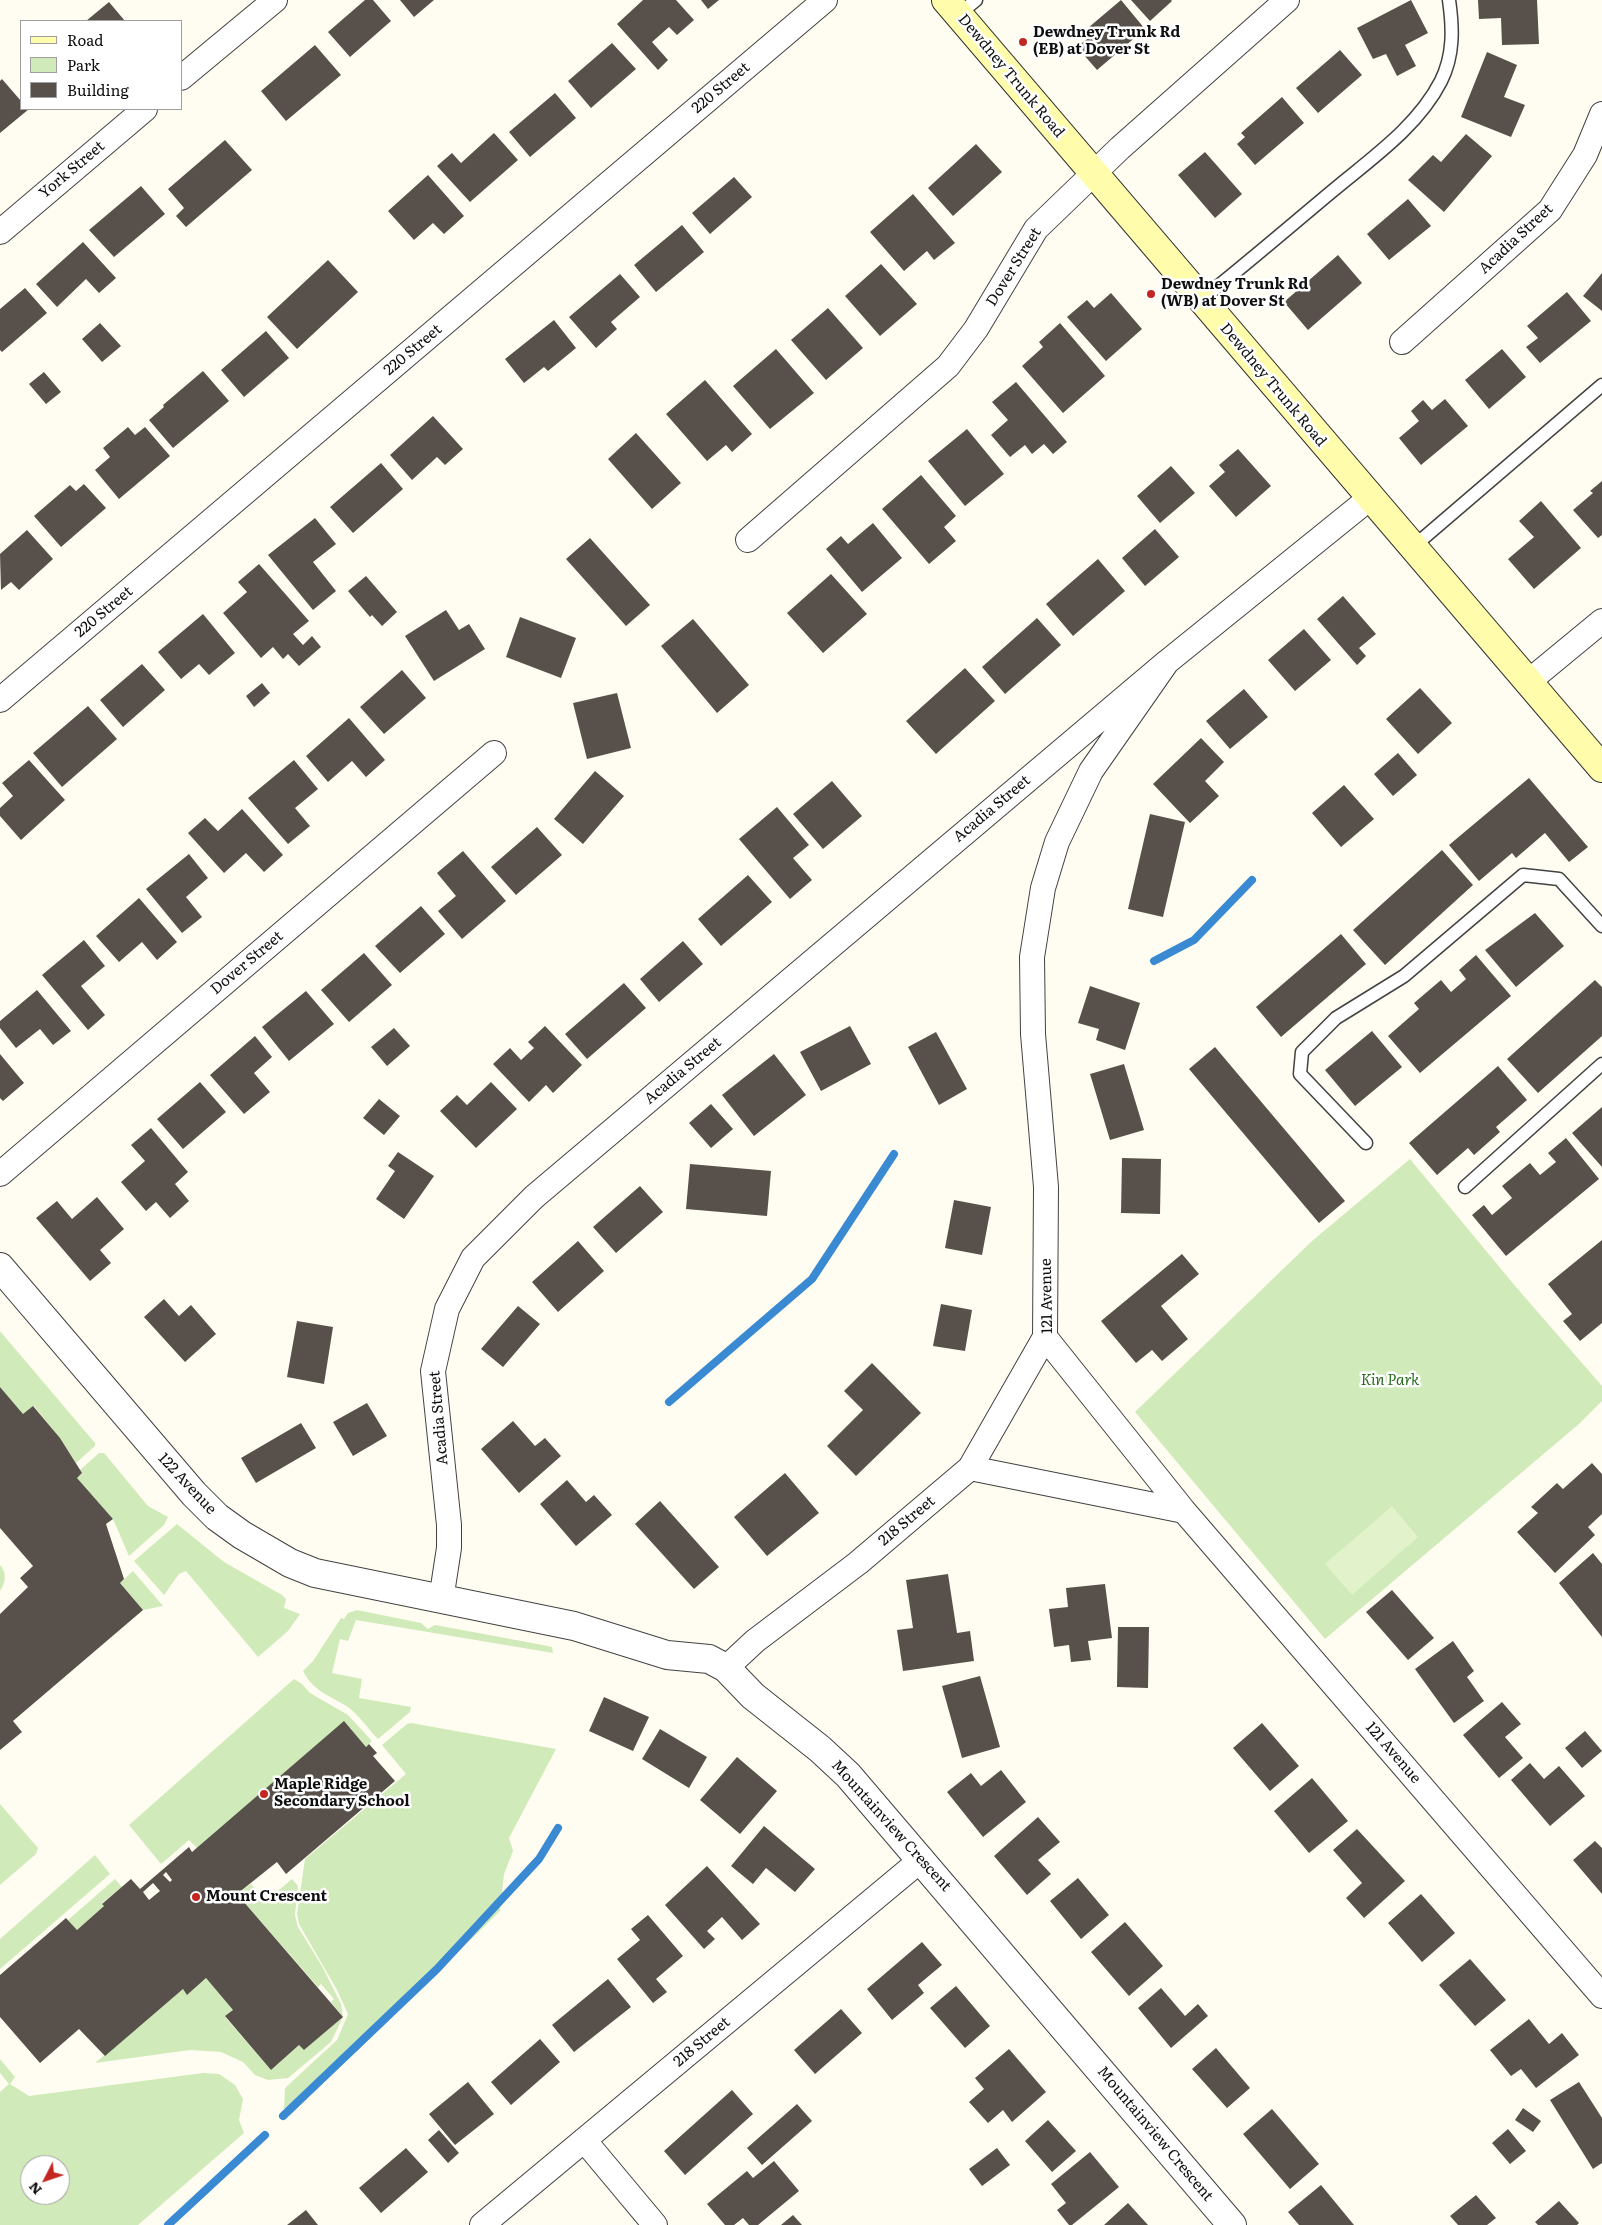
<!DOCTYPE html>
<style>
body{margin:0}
#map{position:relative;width:1602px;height:2225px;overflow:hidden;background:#fffdf1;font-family:Literata,serif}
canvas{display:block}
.legend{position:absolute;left:20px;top:20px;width:162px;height:90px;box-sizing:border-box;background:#fff;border:1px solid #9f9f9f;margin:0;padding:6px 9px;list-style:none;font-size:15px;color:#0f0f0f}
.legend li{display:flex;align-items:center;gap:10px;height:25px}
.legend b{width:25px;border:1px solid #9f9f9f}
.north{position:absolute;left:20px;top:2155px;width:50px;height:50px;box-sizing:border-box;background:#fff;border:1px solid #9f9f9f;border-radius:50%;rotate:229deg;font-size:14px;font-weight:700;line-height:20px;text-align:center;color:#0f0f0f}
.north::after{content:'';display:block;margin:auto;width:18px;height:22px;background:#c42622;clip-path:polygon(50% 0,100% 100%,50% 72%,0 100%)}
</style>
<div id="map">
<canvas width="1602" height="2225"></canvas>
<ul class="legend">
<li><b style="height:6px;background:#fffcac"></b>Road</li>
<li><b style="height:14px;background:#d0ebb9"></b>Park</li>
<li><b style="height:14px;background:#58514b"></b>Building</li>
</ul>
<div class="north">N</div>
</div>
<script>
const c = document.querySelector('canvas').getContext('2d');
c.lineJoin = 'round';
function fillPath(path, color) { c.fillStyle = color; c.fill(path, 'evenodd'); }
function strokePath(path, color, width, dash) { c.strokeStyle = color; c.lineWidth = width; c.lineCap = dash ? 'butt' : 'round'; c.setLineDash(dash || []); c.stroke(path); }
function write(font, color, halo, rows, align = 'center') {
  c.font = font + ' Literata,serif'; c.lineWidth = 5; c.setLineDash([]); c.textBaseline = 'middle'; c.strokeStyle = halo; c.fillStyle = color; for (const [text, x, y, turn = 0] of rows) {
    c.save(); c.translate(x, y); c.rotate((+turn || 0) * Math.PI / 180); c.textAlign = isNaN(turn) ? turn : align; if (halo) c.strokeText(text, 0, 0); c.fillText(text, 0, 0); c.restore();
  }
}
fillPath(new Path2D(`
 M1410,1159L1516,1287L1602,1386V1401L1579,1424L1325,1639L1135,1412L1312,1241Z
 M0,1331L95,1443V1446L76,1463L60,1438L34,1406L23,1414L0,1387Z
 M99,1453H104L148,1506L168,1517L164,1525L129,1556L113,1519L77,1478L82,1474L80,1470Z
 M177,1524L224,1562L282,1595L286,1599L284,1608L300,1614L288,1631L258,1657L186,1571L179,1574L164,1595L134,1561Z
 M0,1565C7,1573 6,1582 0,1591Z
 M133,1571L163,1606L143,1610L120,1583Z
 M357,1610L421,1623L428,1629L435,1625L543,1645L552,1647L553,1653L356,1620L348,1641L340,1639L332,1673L362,1679L359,1698L411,1707L410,1712L378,1739C368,1729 359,1715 348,1707C330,1696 313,1691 303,1671L313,1661L341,1618L344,1619L348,1613Z
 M294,1679L302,1684L310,1693L348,1715L372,1741L366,1747L344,1722L197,1848L189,1840L161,1864L129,1825Z
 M411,1723L556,1749L509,1838L513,1851L504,1874L500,1911L357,2051L284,2109L285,2088L337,2040L348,2014L337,1990L299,1924L297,1914L305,1859L406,1774L382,1745L407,1724Z
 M0,1804L38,1848L36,1854L0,1885Z
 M95,1855L110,1874L0,1969V1939Z
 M115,1879L122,1887L102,1903L104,1906L77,1930L68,1920Z
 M292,1879L298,1886L295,1915L298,1927L323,1968L341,2004L343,2017L331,2042L288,2078L268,2080L255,2075L243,2062L221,2052L190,2050L95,2063L183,1989L188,1994L206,1978L233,2010L225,2017L271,2070L299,2045L304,2050L343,2017L331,2002L334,1999L321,1984L318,1987L237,1894L251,1884L266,1901Z
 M0,2059L15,2077L10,2084L29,2096L203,2073L219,2074L235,2085L243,2099L239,2120L244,2133L138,2225H0V2092L9,2084L0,2073ZM30,2165H60V2195H30Z`), '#d0ebb9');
fillPath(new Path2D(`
 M1392,1506L1418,1537L1352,1595L1325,1564Z`), '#e2f2cb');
strokePath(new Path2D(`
 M1154,961L1194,940L1252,880
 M669,1402L812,1279L894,1154
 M283,2116L437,1969L539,1859L558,1828
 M168,2225L265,2135`), '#398ad2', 8);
fillPath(new Path2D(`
 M365,0H373L391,21L350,57L328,32Z
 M400,0H434L414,17Z
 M643,0H676L694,20L677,35L669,27L652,42L668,60L658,70L617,24Z
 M701,0H719L708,9Z
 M1121,0L1145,29L1097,70L1077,47L1087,39L1082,33Z
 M1131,0H1171L1172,1L1150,21Z
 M1411,0L1428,33L1405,45L1416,66L1397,76L1386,54L1373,59L1357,28Z
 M1478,0H1537L1539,44L1502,45L1501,18L1479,19Z
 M109,2L125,21H86Z
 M612,43L636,69L591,108L568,81Z
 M315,45L341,75L286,121L261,91Z
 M1340,50L1362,75L1318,113L1296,88Z
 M1487,52L1517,65L1504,97L1525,105L1511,137L1461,117Z
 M2,79L21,101V109H29L0,133V81Z
 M555,93L576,118L530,157L509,132Z
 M1282,97L1304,123L1255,165L1237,144L1245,137L1241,133Z
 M494,133L518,160L470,202L437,166L452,153L461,163Z
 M1466,134L1492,156L1444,212L1408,180L1433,155L1441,162Z
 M225,140L252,170L186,227L176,216L184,208L168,189Z
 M976,144L1002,172L953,216L928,188Z
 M1205,152L1242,194L1215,218L1178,175Z
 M428,175L464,216L444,234L433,223L414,240L388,211Z
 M734,177L752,197L710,234L692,213Z
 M141,186L165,214L114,257L89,230Z
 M913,194L955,243L934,260L927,251L904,271L870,232Z
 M1408,199L1431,226L1389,260L1367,234Z
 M682,225L704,252L656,292L634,265Z
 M83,242L116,278L99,293L86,279L57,307L36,284Z
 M1338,255L1362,283L1308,330L1284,302Z
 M328,260L358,292L297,349L267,317Z
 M881,264L917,304L880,336L845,296Z
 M1602,273V311L1583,296Z
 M620,274L640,297L611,322L617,329L596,348L569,317Z
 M25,288L47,313L2,352L0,350V309Z
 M1567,292L1591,321L1540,363L1526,347L1538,338L1527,326Z
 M1111,293L1142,329L1106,361L1067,317L1087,300L1094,308Z
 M828,308L863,348L826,380L791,340Z
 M554,320L576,348L548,371L544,367L524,383L505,359Z
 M100,323L121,346L102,362L82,339Z
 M1060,323L1105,376L1063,413L1022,366L1043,347L1039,342Z
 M266,331L289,358L244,397L221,370Z
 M776,349L814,393L770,429L733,386Z
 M1502,349L1526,377L1489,409L1465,380Z
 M203,371L229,401L173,448L149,420L164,407L163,405Z
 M44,372L61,392L46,404L29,384Z
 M705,380L752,434L732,452L726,445L707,461L666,414Z
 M1016,382L1067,442L1053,454L1044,444L1032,454L1025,445L1010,457L991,435L1008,420L992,402Z
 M1445,399L1468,426L1421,465L1399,438L1419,421L1411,411L1423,400L1432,410Z
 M433,416L463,449L445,465L437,457L412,480L390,455Z
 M128,427L135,435L145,427L170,456L119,499L95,470L110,457L103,448Z
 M967,429L1004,474L965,506L928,461Z
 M636,433L681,483L652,509L608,459Z
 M1238,449L1271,486L1236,517L1209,486L1225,472L1219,465Z
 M381,463L403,489L353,533L330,507Z
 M1171,466L1195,493L1160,523L1137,496Z
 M921,475L956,516L944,527L956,541L929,564L882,509Z
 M1602,481V535L1598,538L1573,510L1593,493L1590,491Z
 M84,484L106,508L61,547L34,516L70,485L76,491Z
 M1541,501L1581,548L1534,589L1508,559L1534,537L1519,521Z
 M315,518L336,544L313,562L336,591L313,610L268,555Z
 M873,523L902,558L862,592L826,549L841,536L848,544Z
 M1155,529L1179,557L1145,586L1122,558Z
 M27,530L53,559L19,590L11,582L1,590L0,554Z
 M590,538L650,605L626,626L566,559Z
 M1098,559L1125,591L1073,636L1046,604Z
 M259,564L309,621L293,634L303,645L312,636L321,647L299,666L288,654L283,659L273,647L261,658L223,613L247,592L238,582Z
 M831,574L867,614L823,653L787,613Z
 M366,576L397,612L382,626L372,615L370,617L348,591Z
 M1343,596L1376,634L1359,648L1366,656L1357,665L1317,619Z
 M446,610L459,630L469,624L485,649L434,681L405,636Z
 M203,614L235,653L209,675L199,664L181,679L158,652Z
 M520,617L576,638L561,678L506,657Z
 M1037,618L1061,645L1005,694L982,667Z
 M693,619L749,685L717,713L661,646Z
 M1304,629L1331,660L1295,691L1268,660Z
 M142,664L165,690L123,727L100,700Z
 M965,668L995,701L936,754L906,721Z
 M402,670L426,698L384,734L360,707Z
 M262,683L270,693L254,707L246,696Z
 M1420,688L1452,723L1418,754L1386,719Z
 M1244,689L1268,717L1230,749L1206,721Z
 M617,693L631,748L587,759L573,703Z
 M88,706L117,739L62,787L33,753Z
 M349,718L385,760L366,777L352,761L328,782L306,756Z
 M1201,738L1224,762L1205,781L1219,796L1190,823L1153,784Z
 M1398,753L1417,775L1393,796L1374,774Z
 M29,760L65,800L21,840L0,816V808L13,796L2,783Z
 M294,760L318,789L295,808L310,826L288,844L248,798Z
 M595,771L624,796L583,844L554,819Z
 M1529,778L1588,847L1569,862L1545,833L1516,858L1512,853L1479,881L1449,845Z
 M832,781L862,816L823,849L793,814Z
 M1344,785L1374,819L1341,847L1312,813Z
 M777,807L809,845L793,858L812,880L790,899L739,839Z
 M242,809L283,855L264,872L246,853L224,873L188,833L205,818L218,831Z
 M1150,814L1185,822L1163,917L1128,909Z
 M537,827L562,855L516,895L491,867Z
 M1442,850L1473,885L1385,965L1353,930Z
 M463,851L506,901L462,939L438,911L456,896L437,873Z
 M189,854L208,878L186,897L202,917L182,933L146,889Z
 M748,875L772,902L721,946L698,919Z
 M139,898L177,942L157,960L142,942L119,962L96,936Z
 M421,906L445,934L400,973L375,946Z
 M1535,913L1564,946L1516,987L1485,950Z
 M1341,934L1366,964L1281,1037L1256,1007Z
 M84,940L105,966L81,986L105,1015L88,1030L42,975Z
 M683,941L703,964L659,1002L640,979Z
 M364,953L392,985L349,1022L321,990Z
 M1476,955L1511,996L1420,1073L1388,1036L1419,1009L1414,1003L1441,980L1451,992L1466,979L1459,970Z
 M1595,980L1602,987V1036L1538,1093L1507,1059Z
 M624,983L646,1008L587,1059L565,1034Z
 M1090,986L1140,1003L1125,1050L1096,1040L1099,1029L1078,1023Z
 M37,990L71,1031L53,1045L40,1029L16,1048L0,1028V1021Z
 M306,991L334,1024L289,1061L262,1027Z
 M545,1026L582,1065L553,1093L546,1085L529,1102L493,1064L510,1048L521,1060L534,1048L528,1042Z
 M850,1026L871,1064L821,1091L800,1052Z
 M394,1028L410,1046L387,1066L371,1047Z
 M1372,1031L1402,1067L1355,1106L1325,1070Z
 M936,1032L967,1089L939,1105L908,1047Z
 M255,1036L272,1057L254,1073L270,1092L244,1114L210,1075Z
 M1215,1047L1345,1201L1319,1223L1189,1069Z
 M0,1054L24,1083L3,1101L0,1098Z
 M774,1054L806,1095L754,1136L722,1095Z
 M1124,1064L1144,1130L1110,1140L1090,1074Z
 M1498,1066L1527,1100L1496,1127L1500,1132L1474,1155L1468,1148L1437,1175L1409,1143Z
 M200,1082L226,1112L183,1149L157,1119Z
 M491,1082L517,1109L476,1148L440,1111L457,1095L467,1105Z
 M379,1099L400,1116L384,1135L363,1118Z
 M711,1104L733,1129L711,1148L689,1123Z
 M1602,1107V1167L1572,1133Z
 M151,1128L188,1172L175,1184L189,1201L170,1218L156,1202L146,1211L121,1182L145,1161L131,1145Z
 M1566,1138L1599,1179L1506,1256L1472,1215L1484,1205L1492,1215L1512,1198L1502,1186L1530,1163L1540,1175L1556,1162L1548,1153Z
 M398,1152L434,1176L404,1219L376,1199L395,1171L388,1166Z
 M1122,1158L1161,1159L1160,1214L1121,1213Z
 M690,1164L771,1171L767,1216L686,1209Z
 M640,1186L663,1212L616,1253L593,1227Z
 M97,1197L124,1229L100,1250L111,1263L90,1281L36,1218L57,1201L72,1219Z
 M954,1200L991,1207L982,1255L945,1248Z
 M1602,1240V1323L1580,1341L1563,1321L1572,1314L1548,1284Z
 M578,1241L604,1271L558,1312L532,1282Z
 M1182,1254L1199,1274L1161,1306L1188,1339L1162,1361L1152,1350L1136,1363L1101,1321Z
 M164,1299L179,1316L191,1305L216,1334L185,1362L144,1317Z
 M941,1304L972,1310L965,1351L933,1346Z
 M518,1306L540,1324L503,1367L481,1349Z
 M297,1321L333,1327L324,1384L287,1377Z
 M872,1363L921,1413L856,1476L827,1446L863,1410L844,1391Z
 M0,1387L23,1414L33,1406L60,1438L77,1465L82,1473L77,1478L113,1519L106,1524L124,1579L120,1583L143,1610L13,1721L22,1732L0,1750V1614L28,1587L20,1578L33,1566L0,1528Z
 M367,1403L387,1436L353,1456L333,1422Z
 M513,1421L535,1446L545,1438L561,1456L519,1493L481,1449Z
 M301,1423L316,1448L256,1483L241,1458Z
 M1592,1463L1602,1474V1514L1588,1527L1595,1535L1555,1573L1517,1532L1538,1513L1531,1507L1557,1483L1563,1489Z
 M785,1473L819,1513L767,1556L734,1517Z
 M567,1480L586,1502L594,1495L612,1515L576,1546L540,1504Z
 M660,1501L719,1567L694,1589L635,1524Z
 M1593,1553L1602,1564V1637L1559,1583Z
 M948,1574L957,1633L970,1631L974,1661L903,1671L897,1630L913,1628L906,1580Z
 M1105,1584L1112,1638L1088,1641L1091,1660L1071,1662L1069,1645L1054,1647L1049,1609L1068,1607L1066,1588Z
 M1392,1590L1434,1638L1408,1660L1366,1612Z
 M1118,1627H1149L1148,1688L1117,1687Z
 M1453,1641L1474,1671L1467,1677L1484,1701L1454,1723L1415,1669Z
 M980,1676L1000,1747L962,1758L942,1686Z
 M604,1697L649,1717L633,1751L589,1731Z
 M1502,1702L1521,1724L1505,1737L1523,1758L1499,1778L1463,1735Z
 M344,1721L366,1747L369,1744L377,1753L373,1756L395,1781L286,1874L277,1862L237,1894L343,2017L304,2050L299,2045L271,2070L225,2016L233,2010L206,1978L187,1995L183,1989L105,2056L79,2029L40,2063L0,2017V1975L66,1918L77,1930L104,1906L102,1904L131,1879L140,1889L189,1847L192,1852ZM166,1872L172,1880L170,1882L163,1875ZM153,1883L160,1891L149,1900L143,1892Z
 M1262,1723L1299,1766L1270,1791L1233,1748Z
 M660,1729L707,1757L689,1788L642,1759Z
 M1585,1731L1602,1751L1582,1768L1565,1748Z
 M737,1757L777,1791L740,1834L700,1800Z
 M1530,1763L1544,1779L1559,1766L1585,1796L1550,1826L1511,1780Z
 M1001,1770L1026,1802L983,1837L947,1792L971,1773L981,1786Z
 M1312,1778L1348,1821L1309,1853L1274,1811Z
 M1038,1817L1060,1842L1038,1860L1051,1874L1027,1895L994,1856Z
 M764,1826L815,1869L795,1892L766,1868L753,1884L731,1866Z
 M1357,1829L1405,1881L1364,1918L1346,1898L1362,1883L1333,1850Z
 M1595,1841L1602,1848V1894L1573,1860Z
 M707,1866L760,1924L742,1940L722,1917L707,1931L715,1939L704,1949L665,1905Z
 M1078,1878L1109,1915L1081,1939L1050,1901Z
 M1421,1894L1455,1933L1422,1962L1388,1923Z
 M648,1915L683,1956L656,1979L667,1992L653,2003L617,1959L640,1940L631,1929Z
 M1125,1922L1163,1966L1129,1996L1091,1952Z
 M922,1942L942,1965L918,1985L924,1993L892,2020L867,1989Z
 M1470,1959L1506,2000L1475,2026L1439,1985Z
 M608,1979L631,2007L574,2052L552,2025Z
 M956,1986L990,2026L965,2048L930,2008Z
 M1161,1988L1185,2016L1198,2004L1208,2016L1171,2048L1138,2008Z
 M841,2009L862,2033L815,2074L794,2050Z
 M1529,2019L1549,2044L1562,2033L1579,2055L1536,2088L1521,2069L1511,2076L1490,2050Z
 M540,2039L560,2062L511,2105L491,2082Z
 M1216,2048L1250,2088L1227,2108L1192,2069Z
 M1009,2049L1046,2092L1012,2122L1003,2110L988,2123L969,2102L984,2089L975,2078Z
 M468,2082L494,2114L455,2145L429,2114Z
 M1579,2082L1602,2118V2163L1593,2169L1550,2100Z
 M732,2090L753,2114L685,2175L664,2151Z
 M797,2104L812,2121L762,2165L747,2148Z
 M1523,2108L1541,2121L1533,2132L1515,2120Z
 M1272,2109L1319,2164L1290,2189L1243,2134Z
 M1048,2120L1076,2151L1052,2172L1025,2141Z
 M1508,2129L1526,2151L1510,2164L1492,2143Z
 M439,2130L459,2153L448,2163L428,2140Z
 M406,2148L428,2172L381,2213L359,2188Z
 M997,2148L1010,2165L982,2186L969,2169Z
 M1090,2152L1119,2187L1072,2225H1069L1057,2210L1066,2203L1051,2184Z
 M774,2161L799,2191L758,2225H749L743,2218L734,2225H725L707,2204L747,2171L753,2178Z
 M1321,2185L1354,2225H1299L1288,2212Z
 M1476,2195L1496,2218L1487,2225H1458L1450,2216Z
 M1559,2201L1579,2223L1577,2225H1538L1535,2222Z
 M1128,2203L1148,2225H1104Z
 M306,2210L318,2225H287Z
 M793,2215L802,2225H781Z`), '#58514b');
const service = new Path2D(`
 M959,14L976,0
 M1201,300C1245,265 1287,229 1330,193C1369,160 1417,128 1441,81C1454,55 1453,28 1449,0
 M1413,547L1602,385
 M1366,1143L1300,1074L1302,1052L1336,1018L1404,976L1523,875L1559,879L1602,926
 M1465,1187L1602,1064`);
const minor = new Path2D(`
 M181,78L275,0
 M0,232L145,109
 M1402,342L1550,210L1585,155L1602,114
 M748,540L948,366L976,329L1036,229L1120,148L1287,0
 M1167,662L1091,771L1057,842L1043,888L1032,957L1033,1034L1046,1187L1045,1337L1184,1511L1602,1996
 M1528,682L1602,621
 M0,700L825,0
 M0,1174L494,753
 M970,1468L1184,1511
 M441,1600L449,1548V1525L433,1371L447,1309L473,1258L534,1197L1167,662L1370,498
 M726,1668L755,1641L858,1563L970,1468L1045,1337
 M584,2140L655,2225
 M482,2225L922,1859`);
const tertiary = new Path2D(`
 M0,1267L194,1494L217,1517L242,1535L290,1563L315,1573L574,1626L667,1655L709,1659L726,1668L753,1696L820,1749L848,1775L1232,2225`);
const secondary = new Path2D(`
 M946,0L1602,768`);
strokePath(service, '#424242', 15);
strokePath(minor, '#424242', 26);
strokePath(tertiary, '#424242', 30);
strokePath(secondary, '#313131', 30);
strokePath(service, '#fff', 12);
strokePath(minor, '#fff', 24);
strokePath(tertiary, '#fff', 28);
strokePath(secondary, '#fffcac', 28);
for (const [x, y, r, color] of [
 [1023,42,5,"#c42622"],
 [1151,294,5,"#c42622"],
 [264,1794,5,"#c42622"],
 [196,1897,5,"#c42622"]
]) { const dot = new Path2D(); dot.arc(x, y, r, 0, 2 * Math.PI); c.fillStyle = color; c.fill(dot); strokePath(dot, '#fff', 2); }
write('bold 15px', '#0f0f0f', '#fff', [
 ["Dewdney Trunk Rd",1033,33],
 ["(EB) at Dover St",1033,50],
 ["Dewdney Trunk Rd",1161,285],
 ["(WB) at Dover St",1161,302],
 ["Maple Ridge",274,1785],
 ["Secondary School",274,1802],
 ["Mount Crescent",206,1897]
], 'left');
write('15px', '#0f0f0f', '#fff', [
 ["Dewdney Trunk Road",1011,76,50],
 ["220 Street",721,88,-40],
 ["York Street",72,170,-40],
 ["Acadia Street",1516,239,-43],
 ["Dover Street",1014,267,-58],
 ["220 Street",413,350,-40],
 ["Dewdney Trunk Road",1273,385,50],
 ["220 Street",104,612,-40],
 ["Acadia Street",992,809,-40],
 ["Dover Street",247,963,-40],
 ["Acadia Street",683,1071,-40],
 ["121 Avenue",1047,1296,-91],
 ["Acadia Street",439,1418,-95],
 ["122 Avenue",187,1484,47],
 ["218 Street",907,1521,-40],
 ["121 Avenue",1393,1753,49],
 ["Mountainview Crescent",891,1826,48],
 ["218 Street",702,2042,-40],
 ["Mountainview Crescent",1155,2134,50]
]);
write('italic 15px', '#276a1c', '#fff', [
 ["Kin Park",1390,1381]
]);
</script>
